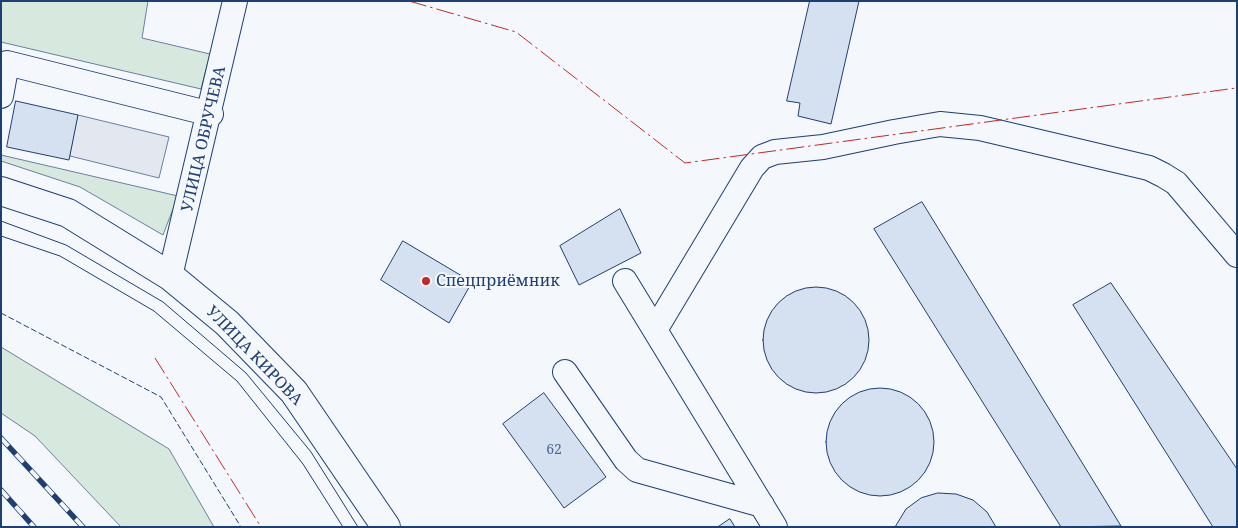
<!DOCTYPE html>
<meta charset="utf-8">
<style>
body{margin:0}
#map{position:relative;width:1238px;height:528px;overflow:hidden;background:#f4f7fb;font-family:"Noto Serif",serif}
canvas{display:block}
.frame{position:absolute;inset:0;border:2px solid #1d3f73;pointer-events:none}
</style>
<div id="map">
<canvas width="1238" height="528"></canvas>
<div class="frame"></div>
</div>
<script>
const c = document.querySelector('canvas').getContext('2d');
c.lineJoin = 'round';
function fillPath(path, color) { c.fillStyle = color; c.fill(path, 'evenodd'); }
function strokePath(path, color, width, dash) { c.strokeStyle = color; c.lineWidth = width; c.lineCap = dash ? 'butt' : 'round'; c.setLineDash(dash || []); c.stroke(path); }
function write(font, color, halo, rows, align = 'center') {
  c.font = font + ' "Noto Serif",serif'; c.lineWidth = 4; c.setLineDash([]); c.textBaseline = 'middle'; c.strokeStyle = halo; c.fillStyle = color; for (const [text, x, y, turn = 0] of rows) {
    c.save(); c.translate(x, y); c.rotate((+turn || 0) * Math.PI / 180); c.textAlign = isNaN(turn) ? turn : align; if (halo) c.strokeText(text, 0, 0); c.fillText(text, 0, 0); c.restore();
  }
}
const green = new Path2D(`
 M1,1H148L142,38L210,54L201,89L1,42Z
 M1,155L178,196L163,235L80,187L1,161Z
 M1,347L169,449L214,527H121L35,436L1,413Z`);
fillPath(green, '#d7e8df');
strokePath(green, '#687fa3', 1);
const parking = new Path2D(`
 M78,115L169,137L159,178L70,156Z`);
fillPath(parking, '#e3e8f0');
strokePath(parking, '#687fa3', 1);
const building = new Path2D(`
 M810,1H859L831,124L798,116L800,103L787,101Z
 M16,101L78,115L69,160L7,147Z
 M922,202L1121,526L1061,527L874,229Z
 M620,209L641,253L579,285L560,246Z
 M403,241L472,282L449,323L381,280Z
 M1111,283L1237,469V527H1213L1073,305Z
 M763 340a53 53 0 1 1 106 0a53 53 0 1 1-106 0Z
 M826 442a54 54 0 1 1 108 0a54 54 0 1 1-108 0Z
 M544,393L606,477L564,508L503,424Z
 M938,493L956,494L973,500L987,512L996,527H895L906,509L921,498Z
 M730,519L735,527H718Z`);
fillPath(building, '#d5e0f0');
strokePath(building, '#1d3f73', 1);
const minor = new Path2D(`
 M1,96L7,63L211,114
 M170,276L235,1
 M625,281L775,527
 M655,330L752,168L762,157L775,152L823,147L894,132L940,124L980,128L1149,168L1163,175L1176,183L1237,255
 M565,372L626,460L637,470L762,505`);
const major = new Path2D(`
 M1,191L68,213L170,276L227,323L294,392L386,527`);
strokePath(minor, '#1d3f73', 26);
strokePath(major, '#1d3f73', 30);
strokePath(minor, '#f4f7fb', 24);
strokePath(major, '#f4f7fb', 28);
strokePath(new Path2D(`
 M1,221L66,245L163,302L246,373L311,452L358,527
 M1,236L60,256L154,311L237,381L303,464L343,527`), '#1d3f73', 1);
const rail = new Path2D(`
 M1,438L83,527
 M1,490L34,527`);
strokePath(rail, '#1d3f73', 5.5);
strokePath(rail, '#f4f7fb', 4, [11]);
strokePath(new Path2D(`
 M1,313L161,397L241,527`), '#1d3f73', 1, [6, 2.5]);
strokePath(new Path2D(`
 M409,1L516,32L685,163L1236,88L1237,90
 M155,358L261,527`), '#c62828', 1, [18, 4, 2.5, 4]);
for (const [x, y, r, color] of [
 [426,281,5,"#c62828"]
]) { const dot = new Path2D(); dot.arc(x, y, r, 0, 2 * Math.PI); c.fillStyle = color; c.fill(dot); strokePath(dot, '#f4f7fb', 2); }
write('14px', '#4b6792', null, [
 ["62",554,450]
]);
write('16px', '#1d3f73', '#f4f7fb', [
 ["УЛИЦА ОБРУЧЕВА",204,139,-77],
 ["УЛИЦА КИРОВА",254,356,46]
]);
write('16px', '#1d3f73', '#f4f7fb', [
 ["Спецприёмник",436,281]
], 'left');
</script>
